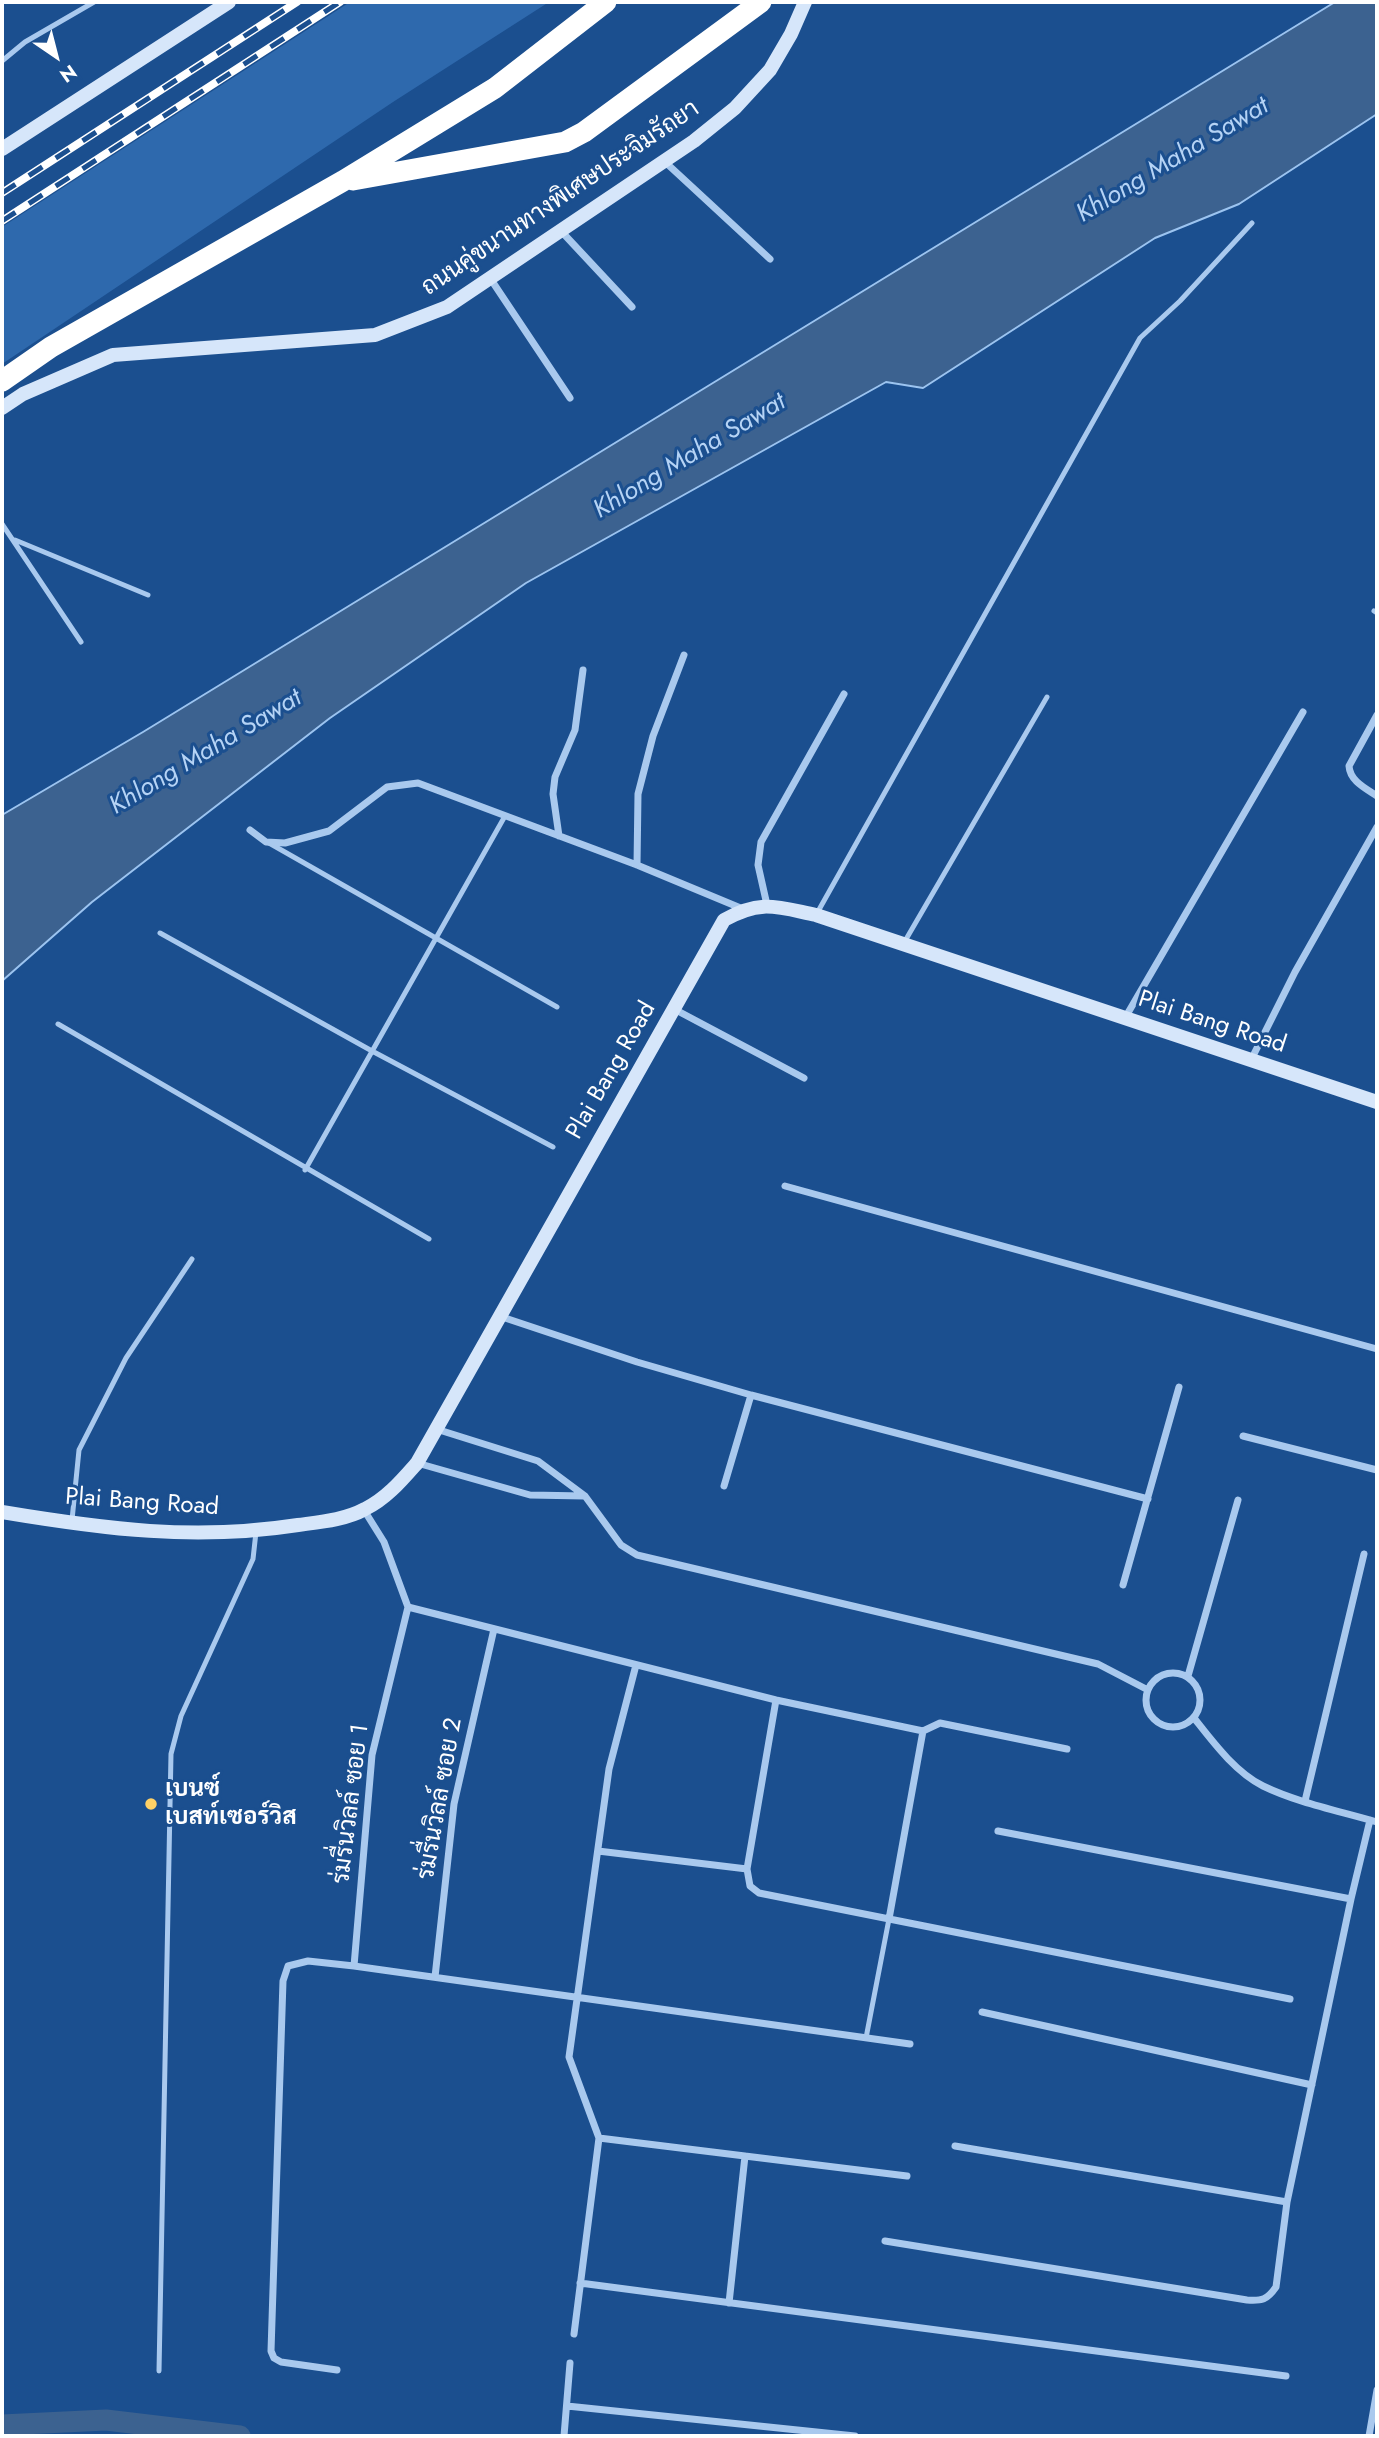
<!DOCTYPE html>
<meta charset="utf-8">
<style>
body{margin:0}
#map{position:relative;width:1379px;height:2438px;overflow:hidden;background:#1b4f8f;font-family:Jost,sans-serif}
canvas{display:block}
.frame{position:absolute;inset:0;border:4px solid #fff;pointer-events:none}
.north{position:absolute;left:21px;top:21px;width:70px;height:70px;-webkit-text-stroke:5px #1b4f8f;paint-order:stroke;rotate:145deg;font-size:19px;font-weight:700;line-height:28px;text-align:center;color:#fff}
.north::after{content:'';display:block;margin:auto;width:24px;height:32px;background:#fff;clip-path:polygon(50% 0,100% 100%,50% 72%,0 100%)}
</style>
<div id="map">
<canvas width="1379" height="2438"></canvas>
<div class="frame"></div>
<div class="north">N</div>
</div>
<script>
const c = document.querySelector('canvas').getContext('2d');
c.lineJoin = 'round';
function fillPath(path, color) { c.fillStyle = color; c.fill(path, 'evenodd'); }
function strokePath(path, color, width, dash) { c.strokeStyle = color; c.lineWidth = width; c.lineCap = dash ? 'butt' : 'round'; c.setLineDash(dash || []); c.stroke(path); }
function write(font, color, halo, rows, align = 'center') {
  c.font = font + ' Jost,Sarabun,sans-serif'; c.lineWidth = 6; c.setLineDash([]); c.textBaseline = 'middle'; c.strokeStyle = halo; c.fillStyle = color; for (const [text, x, y, turn = 0] of rows) {
    c.save(); c.translate(x, y); c.rotate((+turn || 0) * Math.PI / 180); c.textAlign = isNaN(turn) ? turn : align; if (halo) c.strokeText(text, 0, 0); c.fillText(text, 0, 0); c.restore();
  }
}
fillPath(new Path2D(`
 M350,2H549L393,102L2,364V227Z`), '#2e69ad');
const water = new Path2D(`
 M1335,2H1377V114L1239,204L1155,238L923,388L886,382L526,583L330,718L92,902L2,981V815L143,732Z`);
fillPath(water, '#3c6290');
strokePath(water, '#9cc4f0', 2);
strokePath(new Path2D(`
 M2,2425L106,2420L240,2436`), '#3c6290', 21);
strokePath(new Path2D(`
 M2,61L25,42L94,2
 M2,524L81,642
 M15,540L148,595
 M1374,611L1377,613
 M269,843L557,1007
 M816,915L1140,338L1180,301L1252,223
 M160,933L372,1051L553,1147
 M905,941L1047,697
 M58,1024L429,1239
 M305,1170L505,816
 M72,1520L79,1450L126,1358L192,1259
 M866,2038L889,1919
 M159,2371L171,1754L181,1716L253,1559L256,1532`), '#a9c9ee', 5);
strokePath(new Path2D(`
 M664,161L770,259
 M561,231L632,307
 M490,278L570,398
 M1377,715L1349,766C1350,781 1365,788 1377,796
 M250,830L266,842L285,843L329,831L387,787L418,783L637,865L743,909
 M559,836L553,794L555,777L575,730L583,670
 M637,865L638,794L653,736L684,655
 M767,905L758,865L761,842L844,694
 M674,1009L804,1078
 M1125,1018L1303,712
 M1251,1060L1295,972L1377,827
 M785,1186L1377,1349
 M499,1316L637,1362L751,1395L1148,1499
 M436,1429L538,1461L585,1496L621,1545L637,1555L1098,1664L1148,1690
 M1243,1436L1377,1470
 M417,1463L530,1495L584,1496
 M724,1486L751,1395
 M364,1510L384,1542L408,1607
 M1123,1585L1179,1387
 M408,1607L776,1700L923,1731L940,1723L1067,1749
 M1146 1700a27 27 0 1 1 54 0a27 27 0 1 1-54 0Z
 M1188,1676L1238,1500
 M776,1700L747,1869L750,1886L759,1893L1290,1999
 M1194,1718C1213,1742 1235,1772 1263,1786C1298,1803 1340,1811 1377,1822
 M1305,1801L1364,1554
 M998,1831L1351,1899
 M598,1851L747,1869
 M889,1919L923,1731
 M354,1966L372,1755L408,1607
 M435,1977L454,1804L494,1629
 M982,2012L1312,2085
 M599,2138L907,2176
 M955,2146L1287,2202
 M885,2241L1247,2300C1262,2301 1267,2300 1276,2287L1287,2202L1351,1899L1370,1820
 M580,2283L1286,2376
 M729,2303L745,2156
 M574,2334L599,2138L569,2057L609,1769L636,1665
 M337,2370L281,2362L274,2358L271,2351L283,1981L288,1966L308,1961L354,1966L910,2044
 M567,2406L855,2436
 M564,2436L570,2363
 M1369,2436L1377,2390`), '#a9c9ee', 7);
strokePath(new Path2D(`
 M2,149L229,2
 M2,408L23,394L113,355L375,335L447,307L694,141L735,108L770,70L791,34L805,2
 M2,1512C104,1529 195,1541 298,1525C320,1522 345,1520 365,1509C386,1499 402,1480 417,1463L724,920C761,899 777,907 816,915L1377,1102`), '#d6e6fa', 14);
strokePath(new Path2D(`
 M353,180L565,142L584,132L761,2
 M2,381L51,347L343,181L495,88L606,2`), '#fff', 21);
const rail = new Path2D(`
 M2,193L297,2
 M2,221L340,2`);
strokePath(rail, '#fff', 8);
strokePath(rail, '#1b4f8f', 5, [16]);
for (const [x, y, r, color] of [
 [151,1804,7,"#ffd166"]
]) { const dot = new Path2D(); dot.arc(x, y, r, 0, 2 * Math.PI); c.fillStyle = color; c.fill(dot); strokePath(dot, '#1b4f8f', 2.5); }
write('24px', '#fff', '#1b4f8f', [
 ["ถนนคู่ขนานทางพิเศษประจิมรัถยา",561,199,-34],
 ["Plai Bang Road",1212,1023,18],
 ["Plai Bang Road",612,1071,-60],
 ["Plai Bang Road",142,1503,4],
 ["ร่มรื่นวิลล์ ซอย 2",441,1799,-80],
 ["ร่มรื่นวิลล์ ซอย 1",352,1804,-83]
]);
write('bold 24px', '#fff', '#1b4f8f', [
 ["เบนซ์",165,1790],
 ["เบสท์เซอร์วิส",165,1818]
], 'left');
write('italic 26px', '#b5d3f5', '#1b4f8f', [
 ["Khlong Maha Sawat",1173,161,-31],
 ["Khlong Maha Sawat",690,457,-31],
 ["Khlong Maha Sawat",206,753,-31]
]);
</script>
